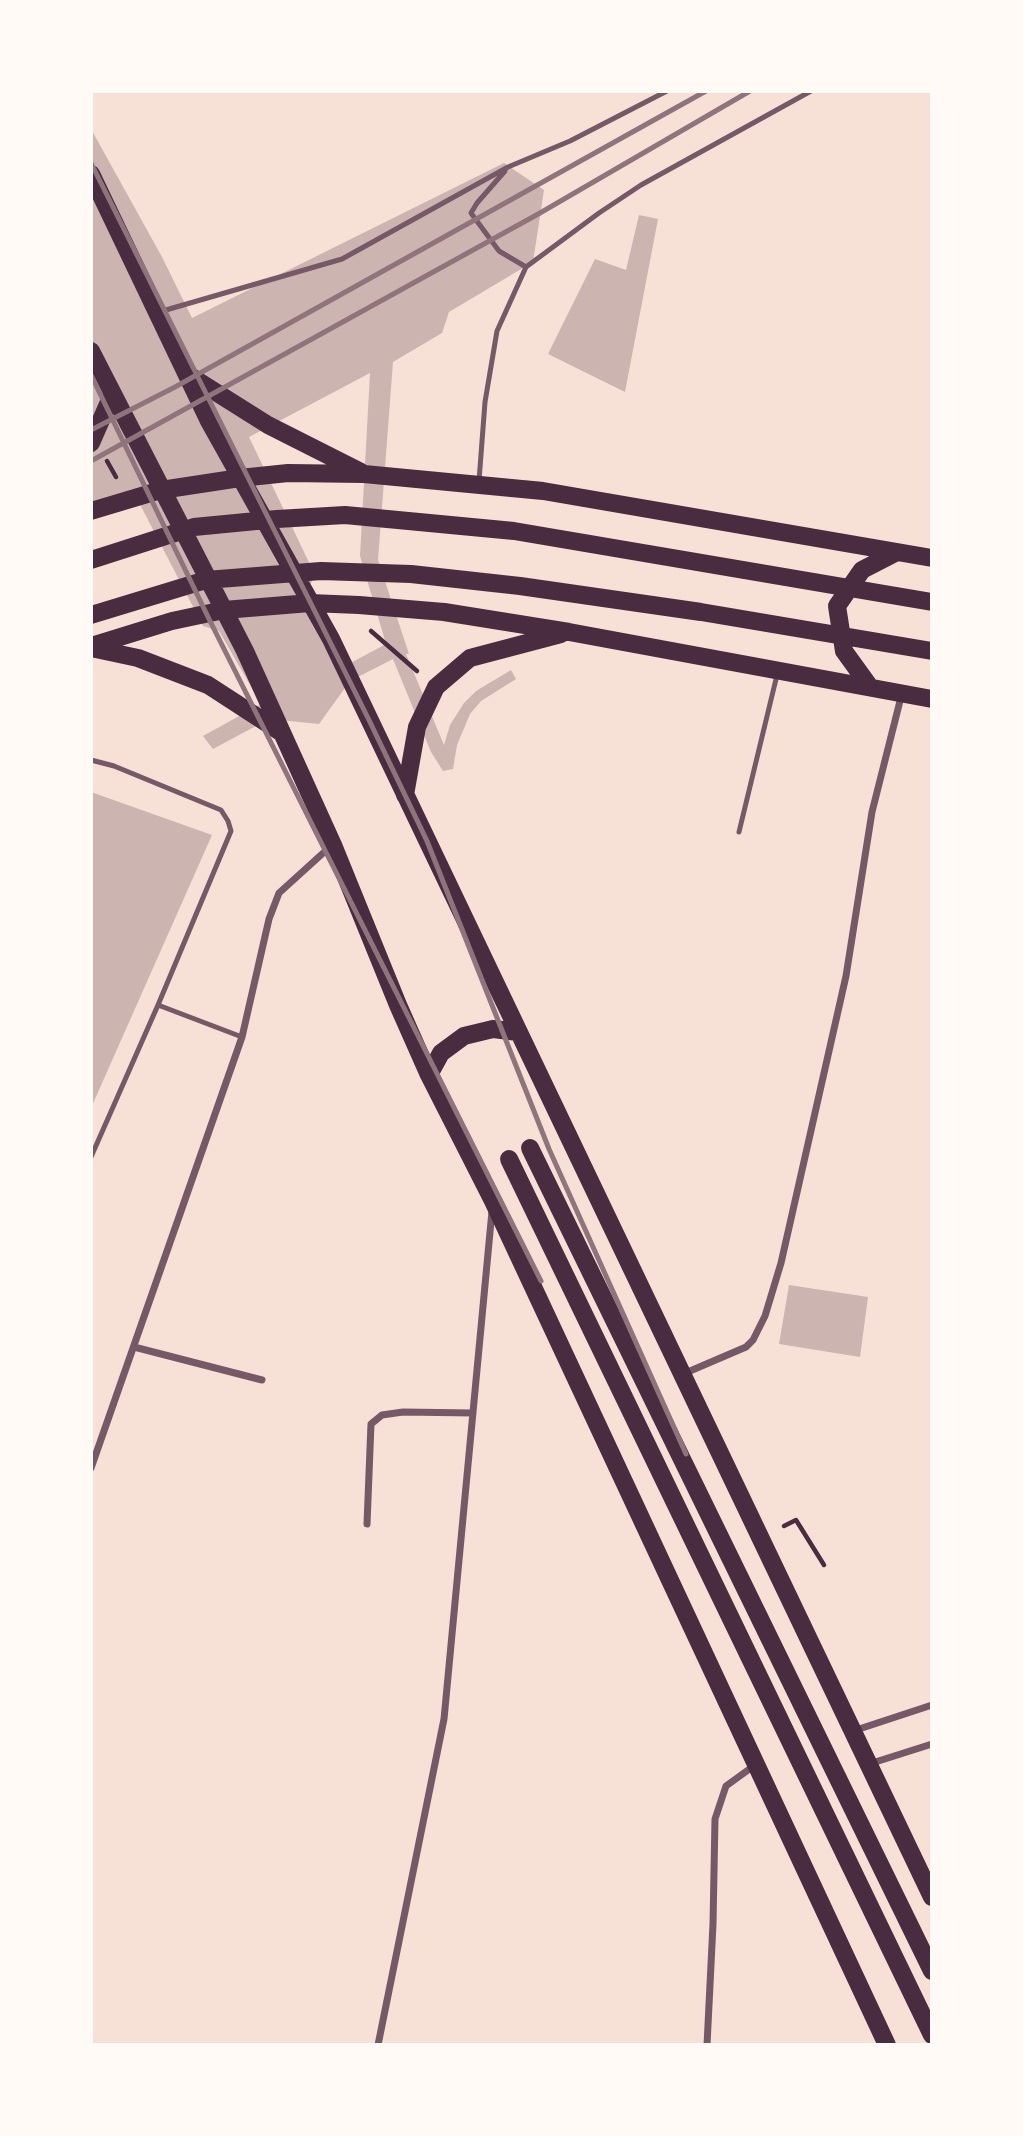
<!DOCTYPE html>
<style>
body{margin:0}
#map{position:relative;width:1023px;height:2136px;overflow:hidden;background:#f7e1d7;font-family:Lato,sans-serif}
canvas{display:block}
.frame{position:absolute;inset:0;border:93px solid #fffaf5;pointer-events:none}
</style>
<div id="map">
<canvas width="1023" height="2136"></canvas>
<div class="frame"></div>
</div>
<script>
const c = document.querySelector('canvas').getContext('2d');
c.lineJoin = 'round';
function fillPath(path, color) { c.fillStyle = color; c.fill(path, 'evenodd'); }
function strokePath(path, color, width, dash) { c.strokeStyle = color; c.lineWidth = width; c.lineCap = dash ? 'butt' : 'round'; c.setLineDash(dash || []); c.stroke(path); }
fillPath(new Path2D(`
 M91,129L162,257L192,318L504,163L544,190L533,262L449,312L442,333L393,362L378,560L409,654H406L444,745L450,725L464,703L476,691L511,670L516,679L481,701L470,714L457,745L453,769L443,771L431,752L393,659L350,681L319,724L269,719L213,749L203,736L261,704L219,631L203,626L132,489L91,509ZM370,373L360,556L386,644L343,667L307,591L315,575L249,437Z
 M639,215L658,219L625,392L548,354L595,259L626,270Z
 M91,792L212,835L91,1108Z
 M789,1285L868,1297L860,1357L779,1344Z`), '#ccb4b1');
strokePath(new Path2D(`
 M107,461L116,477
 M371,631L417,671
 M784,1526L796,1520L824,1565`), '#4a2c40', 4.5);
strokePath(new Path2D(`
 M505,171L477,203L471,213L499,251L526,267
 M159,312L342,259L508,167L570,141L667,91
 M479,481L485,402L497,331L526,267L599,213L641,185L811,91
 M91,760L114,766L221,810L228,821L231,831L158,1005L91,1157
 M739,832L777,675
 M158,1005L242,1037`), '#755966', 5);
strokePath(new Path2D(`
 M134,1347L262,1380
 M683,1374L746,1347L753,1340L765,1316L781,1263L846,976L872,812L902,693
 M91,1468L242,1037L269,919L279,893L332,845
 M367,1524L371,1424L382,1415L403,1412L473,1413
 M853,1731L932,1705
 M869,1764L932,1744
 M378,2045L444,1719L492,1211
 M707,2045L713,1924L715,1819L726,1786L755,1765`), '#755966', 7);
strokePath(new Path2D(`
 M91,174L209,421L331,639L932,1897
 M91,351L245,651L333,845L398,1005L429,1075L493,1201L887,2045
 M187,374L268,425L361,472
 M91,443L112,395
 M91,511L161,490L240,478L288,473L364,474L543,491L932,558
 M91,560L194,527L277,519L345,515L514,531L932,602
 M91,615L206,580L321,571L411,574L520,586L701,612L932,651
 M91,646L172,621L224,610L310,603L359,605L444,612L569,632L932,699
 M91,648L138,658L208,685L282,733
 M870,687L844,651L837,606L862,570L897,552
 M405,795L417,727L436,687L470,658L561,634
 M429,1075L441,1053L464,1036L493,1029L518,1032
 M530,1148L932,1971
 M509,1159L932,2035`), '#4a2c40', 18);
strokePath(new Path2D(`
 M91,163L369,720L427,841L549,1149L686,1454
 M91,375L210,621L541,1281
 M91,430L175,387L706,91
 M91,461L540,213L750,91`), '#8f747c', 5);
</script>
